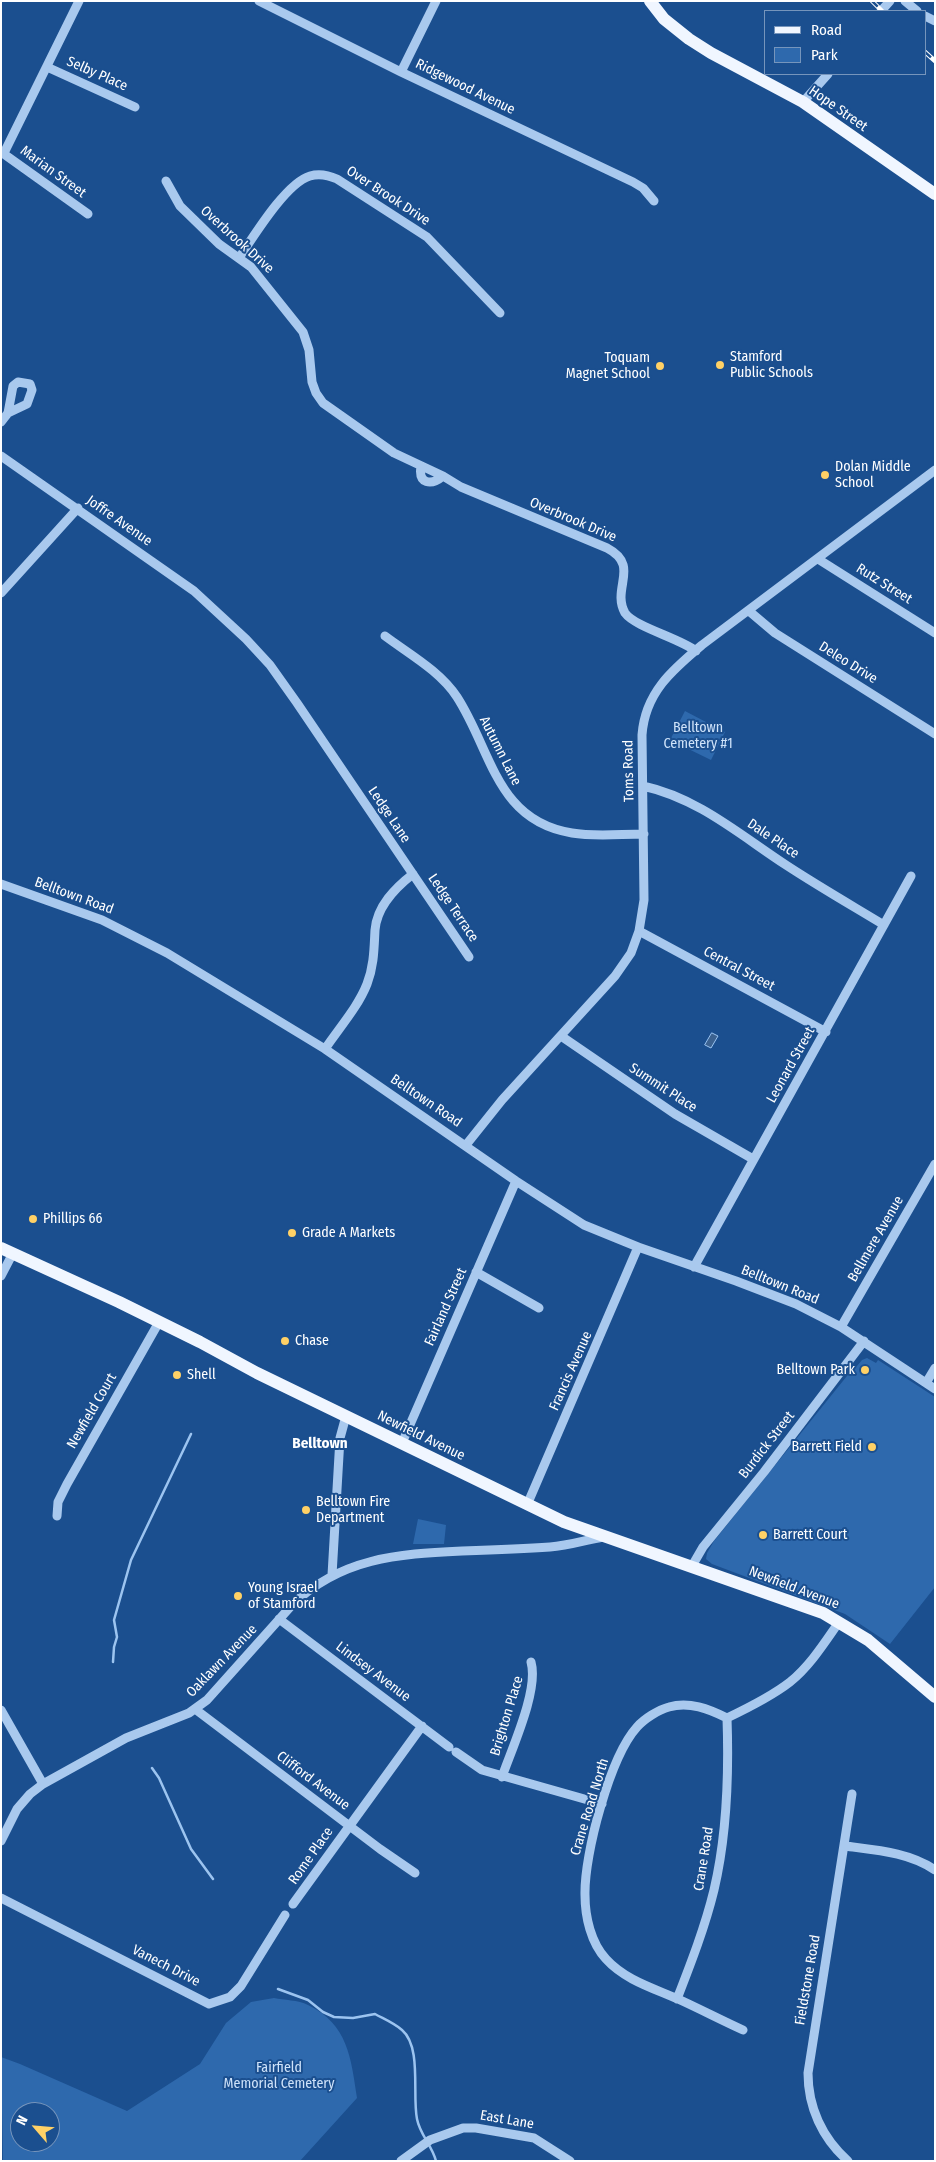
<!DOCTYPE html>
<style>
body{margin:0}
#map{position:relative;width:936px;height:2162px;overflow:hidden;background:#1b4f8f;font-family:"Fira Sans Condensed",sans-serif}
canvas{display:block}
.frame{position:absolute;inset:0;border:2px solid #fff;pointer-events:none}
.legend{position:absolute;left:764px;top:10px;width:162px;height:65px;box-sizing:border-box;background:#1b4f8f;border:1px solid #7695bc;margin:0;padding:6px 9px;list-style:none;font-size:15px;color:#fff}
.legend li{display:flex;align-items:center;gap:10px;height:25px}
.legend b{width:25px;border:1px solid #7695bc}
.north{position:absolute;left:10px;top:2102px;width:50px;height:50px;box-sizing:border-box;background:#1b4f8f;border:1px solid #7695bc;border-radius:50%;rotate:297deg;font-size:14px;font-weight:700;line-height:20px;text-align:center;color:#fff}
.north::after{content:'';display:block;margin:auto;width:18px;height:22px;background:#ffd166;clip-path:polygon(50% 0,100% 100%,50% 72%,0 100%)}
</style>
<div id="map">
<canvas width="936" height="2162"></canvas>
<div class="frame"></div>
<ul class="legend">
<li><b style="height:6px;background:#f0f6ff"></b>Road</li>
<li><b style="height:14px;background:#2e69ad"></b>Park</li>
</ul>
<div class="north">N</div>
</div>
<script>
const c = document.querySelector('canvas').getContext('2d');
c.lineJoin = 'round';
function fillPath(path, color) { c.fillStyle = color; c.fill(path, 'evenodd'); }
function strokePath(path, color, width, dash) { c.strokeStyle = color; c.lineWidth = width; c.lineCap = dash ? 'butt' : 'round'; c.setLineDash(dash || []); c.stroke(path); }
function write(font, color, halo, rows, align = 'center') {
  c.font = font + ' "Fira Sans Condensed",sans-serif'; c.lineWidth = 4; c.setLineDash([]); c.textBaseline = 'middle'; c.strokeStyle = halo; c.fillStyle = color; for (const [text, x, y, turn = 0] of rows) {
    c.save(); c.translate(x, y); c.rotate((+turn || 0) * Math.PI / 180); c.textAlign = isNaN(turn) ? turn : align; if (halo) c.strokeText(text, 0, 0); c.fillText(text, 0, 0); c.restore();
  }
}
fillPath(new Path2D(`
 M685,711L725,732L711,760L670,740Z
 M867,1358L876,1363L878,1360L935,1397V1587L890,1644L845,1614L712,1564L706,1559L707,1553L714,1541L855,1366H857L862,1360Z
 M418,1519L446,1525L444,1544H413Z
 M274,1998C284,2000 298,2000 308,2005C348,2024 351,2058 357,2098L300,2161H3L1,2057L20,2064L127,2111L200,2064L226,2023L251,2002ZM20,2112H50V2142H20Z`), '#2e69ad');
const water = new Path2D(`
 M712,1033L718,1036L711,1048L705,1045Z`);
fillPath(water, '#3c6290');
strokePath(water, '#9cc4f0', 1);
strokePath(new Path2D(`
 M113,1662L114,1647L117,1637L114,1620L131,1560L191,1434
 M152,1768L159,1778L191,1849L213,1879
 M278,1989L308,2000L323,2012L334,2017L353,2018L375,2014C384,2019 394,2023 402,2030C422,2047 412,2095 417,2119C420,2135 432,2145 436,2161`), '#9cc4f0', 2.5);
strokePath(new Path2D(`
 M259,1L401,72L633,182L643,188L654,201
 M905,1L917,11
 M881,11L890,1
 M925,16L935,21
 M47,67L135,107
 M401,72L436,1
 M803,102L828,74
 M1,152L88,214
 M4,153L79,1
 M166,181L180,206L219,244L251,267L303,332L309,350L312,382L316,393L323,403L394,453L443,476L461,487L607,548C641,566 611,588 625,613C635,627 679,638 696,651
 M239,258C254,236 286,183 310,176C320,173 328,175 337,179L427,237L500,313
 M1,422L8,413L27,404L32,390L30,384L18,382L13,386L8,413
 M1,456L194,591L246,639L270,665L297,703L469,957
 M421,466C418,484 431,486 443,476
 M818,559L935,633
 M1,593L78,508
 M749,611L775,633L935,734
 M385,636C409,654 440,671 457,697C492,751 496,821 572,833C595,837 620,834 644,834
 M643,786C698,798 740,835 786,865C818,886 851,905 884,925
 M1,884L102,920L167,953L325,1049L516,1181L584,1225L638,1247L736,1281L796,1304L841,1327L935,1389
 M639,931L826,1032
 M561,1036L675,1114L753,1159
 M325,1049C339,1028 358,1007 367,984C374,966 374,949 375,930C377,906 395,888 413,874
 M466,1145L502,1100L615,976L631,953L639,931L644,900L642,735C645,693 672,670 702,645L935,470
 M694,1267L911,876
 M476,1272L539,1308
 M1,1276L13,1253
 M841,1327L935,1164
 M926,1383L935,1368
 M402,1443L516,1181
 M527,1505L638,1247
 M57,1516L58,1502L67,1484L159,1322
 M692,1566L703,1547L764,1472L864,1341
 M332,1575L340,1438L346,1416
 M279,1619L449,1747
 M195,1709L380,1849L415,1873
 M1,1710L43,1784
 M456,1752L482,1770L602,1804
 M502,1777C512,1748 539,1690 531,1662
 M1,1841L17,1809L30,1794L43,1784L126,1738L189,1713L207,1700L292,1605C341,1558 397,1554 462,1551C492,1550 521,1549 550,1547C568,1546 586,1540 603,1537
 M845,1846C875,1850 909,1852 935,1870
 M1,1898L209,2004L230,1997L241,1986L285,1915
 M293,1904L422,1726
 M677,1999C691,1963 705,1927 714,1890C727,1835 729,1775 727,1718
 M743,2030C721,2020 700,2009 678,1999C653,1988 625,1980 606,1959C591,1943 585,1917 585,1895C584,1854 610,1757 637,1727C644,1719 658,1710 669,1707C689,1701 709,1709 727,1718C748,1708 772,1696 790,1682C810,1666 825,1642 839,1622
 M401,2161L430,2140L463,2128H476L534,2138L570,2161
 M848,2161C822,2138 808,2107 808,2073L852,1794`), '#a9c9ee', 9);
strokePath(new Path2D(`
 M650,1L664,19L689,39L711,53L803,102L935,194
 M1,1248L119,1302L200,1342L257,1373L564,1522L823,1613L868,1640L935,1697`), '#f0f6ff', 12);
const rail = new Path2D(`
 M872,1L882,11
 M925,52L935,61`);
strokePath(rail, '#fff', 4.5);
strokePath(rail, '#1b4f8f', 2.5, [8]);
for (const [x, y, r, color] of [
 [720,365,5,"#ffd166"],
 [660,366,5,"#ffd166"],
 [825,475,5,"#ffd166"],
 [33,1219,5,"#ffd166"],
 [292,1233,5,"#ffd166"],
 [285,1341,5,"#ffd166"],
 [865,1370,5,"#ffd166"],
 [177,1375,5,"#ffd166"],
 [872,1447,5,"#ffd166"],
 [306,1510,5,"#ffd166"],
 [763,1535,5,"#ffd166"],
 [238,1596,5,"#ffd166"]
]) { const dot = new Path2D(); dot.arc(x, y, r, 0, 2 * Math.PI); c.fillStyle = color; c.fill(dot); strokePath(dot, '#1b4f8f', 2); }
write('14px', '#fff', '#1b4f8f', [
 ["Selby Place",97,74,24],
 ["Ridgewood Avenue",465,87,26],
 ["Hope Street",838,109,35],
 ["Marian Street",53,172,36],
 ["Over Brook Drive",388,196,33],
 ["Overbrook Drive",237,240,42],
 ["Overbrook Drive",573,520,23],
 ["Joffre Avenue",119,521,35],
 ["Rutz Street",884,584,32],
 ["Deleo Drive",848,663,32],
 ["Autumn Lane",500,751,63],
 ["Toms Road",629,771,-91],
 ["Ledge Lane",389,815,56],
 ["Dale Place",773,839,34],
 ["Belltown Road",74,896,20],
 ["Ledge Terrace",453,908,56],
 ["Central Street",739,969,28],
 ["Leonard Street",791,1065,-61],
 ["Summit Place",663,1088,33],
 ["Belltown Road",426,1101,34],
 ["Bellmere Avenue",876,1239,-60],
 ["Belltown Road",780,1285,22],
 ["Fairland Street",446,1307,-66],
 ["Francis Avenue",571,1371,-66],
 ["Newfield Court",92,1411,-60],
 ["Newfield Avenue",421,1436,26],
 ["Burdick Street",767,1445,-52],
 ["Newfield Avenue",794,1588,21],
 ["Oaklawn Avenue",222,1661,-46],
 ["Lindsey Avenue",373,1672,37],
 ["Brighton Place",507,1716,-73],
 ["Clifford Avenue",313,1781,37],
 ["Crane Road North",590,1807,-73],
 ["Rome Place",311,1856,-55],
 ["Crane Road",704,1859,-81],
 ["Vanech Drive",166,1966,27],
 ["Fieldstone Road",808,1980,-80],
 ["East Lane",507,2120,10]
]);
write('14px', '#fff', '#1b4f8f', [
 ["Stamford",730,357],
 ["Public Schools",730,373],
 ["Toquam",650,358,"right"],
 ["Magnet School",650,374,"right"],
 ["Dolan Middle",835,467],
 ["School",835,483],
 ["Phillips 66",43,1219],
 ["Grade A Markets",302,1233],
 ["Chase",295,1341],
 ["Belltown Park",855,1370,"right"],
 ["Shell",187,1375],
 ["Barrett Field",862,1447,"right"],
 ["Belltown Fire",316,1502],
 ["Department",316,1518],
 ["Barrett Court",773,1535],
 ["Young Israel",248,1588],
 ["of Stamford",248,1604]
], 'left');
write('14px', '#cfe3fa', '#1b4f8f', [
 ["Belltown",698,728],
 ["Cemetery #1",698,744],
 ["Fairfield",279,2068],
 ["Memorial Cemetery",279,2084]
]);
write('bold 15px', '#fff', '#1b4f8f', [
 ["Belltown",320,1444]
]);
</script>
